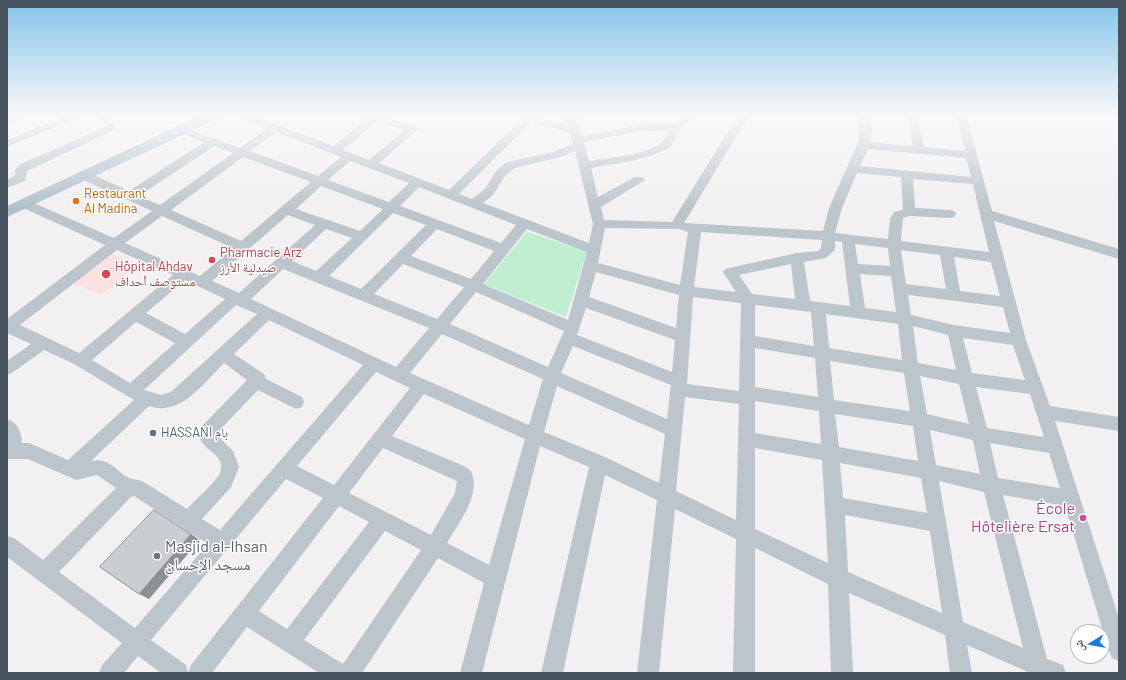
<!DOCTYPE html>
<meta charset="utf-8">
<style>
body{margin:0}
#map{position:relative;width:1126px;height:680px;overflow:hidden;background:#f2f0f0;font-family:Barlow,"Noto Naskh Arabic",sans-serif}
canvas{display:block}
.frame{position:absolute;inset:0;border:8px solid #48545d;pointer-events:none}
.north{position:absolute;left:1070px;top:624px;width:40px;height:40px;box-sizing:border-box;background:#fff;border:1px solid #b6bbbe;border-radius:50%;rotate:259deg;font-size:11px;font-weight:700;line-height:16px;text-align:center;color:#48545d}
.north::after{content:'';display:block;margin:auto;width:14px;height:18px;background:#1b7ae2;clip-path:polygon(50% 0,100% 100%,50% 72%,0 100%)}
</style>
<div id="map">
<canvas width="1126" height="680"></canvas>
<div class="frame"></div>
<div class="north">ش</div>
</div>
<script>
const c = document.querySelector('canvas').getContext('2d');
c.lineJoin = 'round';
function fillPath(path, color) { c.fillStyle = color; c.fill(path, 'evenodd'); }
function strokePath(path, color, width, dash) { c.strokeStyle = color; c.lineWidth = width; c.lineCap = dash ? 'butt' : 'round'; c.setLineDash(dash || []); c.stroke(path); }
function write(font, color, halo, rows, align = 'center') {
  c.font = font + ' Barlow,"Noto Naskh Arabic",sans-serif'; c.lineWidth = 3; c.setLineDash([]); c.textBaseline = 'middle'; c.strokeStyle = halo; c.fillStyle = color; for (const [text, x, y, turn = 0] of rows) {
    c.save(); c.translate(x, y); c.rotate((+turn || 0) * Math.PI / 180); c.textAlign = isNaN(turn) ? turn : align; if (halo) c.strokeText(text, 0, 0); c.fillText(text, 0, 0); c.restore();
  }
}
fillPath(new Path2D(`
 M112,254L139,265L101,295L73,283Z`), '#fbe2e1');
fillPath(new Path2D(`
 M527,232L587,251L566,317L484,284Z`), '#bfefd0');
fillPath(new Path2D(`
 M15,114H29L7,125V118Z
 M71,114H86L7,147V140Z
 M97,114H108L117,125L113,131L27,171L25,181L7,188V180L15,176V170L19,165L105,127L106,125Z
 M242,114H254L258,118L334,146L372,114H384L383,116L417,127L418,129L379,163L449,190L522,119L516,117L515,114H529L568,126L566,114H576L582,136L641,125L674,123L678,121L682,114H693C689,120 686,123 681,128C676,132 676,141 671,146C656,159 611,164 591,168L598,197L635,177H643L645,180L601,207L604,220L672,222L739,114H750L684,223L823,231L829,208L859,140V114H869L872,131L870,142L913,146L907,114H917L924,147L965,151L957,119L951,114H964L967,118L992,211L1119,249V259L994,221L1026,340L1050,406L1119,417V431L1055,421L1119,618V661L1112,658L1109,651L1065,506L1003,495L1047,659L1063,665L1066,673H1030L967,645L972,673H950L945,635L849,593L853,673H831L828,584L755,548V673H733L736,539L675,509L659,673H637L657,500L605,475L563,673H541L589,467L540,446L482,673H460L484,583L438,558L362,673H319L247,627L212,673H161L138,656L124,673H99L102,665L122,643L7,557V536L14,538L43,560L116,488L97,475L76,480L28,459H7V419C17,422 20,430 22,440L21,443H29L68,460L134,400L74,364L44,350L12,373L7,375V361L31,344L7,333V319L105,245L21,207L19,204L21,201H29L114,238L152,211L81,179L79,176L81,173H89L129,191L204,142L178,132L176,130L178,128H186L240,148L267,129L250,122ZM377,121L405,130L369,160L343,150ZM531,122L570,133L573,144L553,152L507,162L496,171L485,189L472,199L459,194ZM669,130C667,133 666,138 663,141C650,155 608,158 589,161L584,142L641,131ZM276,132L341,157L318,176L250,151ZM214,146L233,153L160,205L139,196ZM868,149L966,158L971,177L860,166ZM575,151L593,224L589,243L483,203L493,195L505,176L515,168L560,157ZM243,157L311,182L241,241L171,210ZM350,161L409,183L389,202L328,180ZM857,173L901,177L903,210L894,212L890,219L888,239L835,233L842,208ZM913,179L973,184L989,252L901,241L903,218L909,216L950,218L954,217L956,214L954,211L950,210L915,208ZM321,186L383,209L360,231L296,209ZM419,187L516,225L501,243L400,206ZM393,213L426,225L361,289L329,276ZM288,215L315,225L239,293L212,281ZM162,216L233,248L200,276L125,243ZM605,228L680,229L688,232L680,285L598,263ZM326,229L352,238L316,271L292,261ZM437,229L494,251L471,279L411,256ZM527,229L587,252L568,320L483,284ZM701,232L822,240L821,248L818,251L797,253L725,269L723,272L736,292L694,287ZM835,241L842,242L850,306L810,301L804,262L826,258L835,250ZM855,244L888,248L890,266L858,264ZM117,250L173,275L79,353L20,325ZM901,250L940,255L946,289L906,284ZM954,257L991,262L1000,296L960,291ZM403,264L464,287L437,319L374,294ZM791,264L795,299L752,294L739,275ZM283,269L429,328L396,367L251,299ZM596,272L679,295L676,328L589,297ZM860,274L891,276L896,312L865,308ZM185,280L225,299L185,334L146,313ZM476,292L564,331L548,367L450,324ZM908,295L1003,307L1010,333L954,325L911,315ZM693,297L741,303L739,391L687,384ZM236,305L257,314L171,392L161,395L144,390ZM755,305L811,312L814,346L755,336ZM586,308L675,340L672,372L577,335ZM826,314L898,324L902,360L829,348ZM269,320L363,365L220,530L202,519L231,487L239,467L233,451L216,434L258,390L296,409L302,407L304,402L302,397L266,379L264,374L234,354ZM136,322L175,343L130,383L92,360ZM913,326L948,335L956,370L918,363ZM442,334L543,379L529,425L410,373ZM963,338L1013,345L1025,380L972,373ZM573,346L671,385L667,419L561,373ZM755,348L815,358L818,397L755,387ZM830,361L904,373L910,411L834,400ZM224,363L247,380L202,426C190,450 229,451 220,473C216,482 194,501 187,509L142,481C139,480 136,480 133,479C118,476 112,456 91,461L149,406C180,417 204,383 224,363ZM376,372L410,388L334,485L297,466ZM920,376L959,384L969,424L927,414ZM557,386L665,434L659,483L605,457L544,432ZM976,387L1030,394L1044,437L987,428ZM424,394L525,439L489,565L447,543C458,523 482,495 471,471L464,466L392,436ZM685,397L739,404L736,520L676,491ZM755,401L819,411L821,444L755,433ZM835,414L913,426L918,461L839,447ZM930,430L973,440L980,474L936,465ZM990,443L1049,453L1060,488L998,478ZM383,448L457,481L455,493L431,535L349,493ZM755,448L822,460L828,563L755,529ZM840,463L921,478L927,513L843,498ZM286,479L323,498L191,665L188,673L186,665L151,640ZM939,481L984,492L1023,648L963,622ZM134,496L208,544L135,628L59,572L131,497ZM339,506L369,522L287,629L259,611ZM845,515L930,531L942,613L848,572ZM385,531L421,550L343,664L304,640Z
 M336,114H347L341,118L337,117Z`), '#bcc5cc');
fillPath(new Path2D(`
 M204,114H223L221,117L7,217V206Z`), '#b0c0ce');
fillPath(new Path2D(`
 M191,534L200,540L149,599L139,594Z`), '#8d9093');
const building = new Path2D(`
 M154,510L191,534L139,594L100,567Z`);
fillPath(building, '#cacdd2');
strokePath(building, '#8d9093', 1);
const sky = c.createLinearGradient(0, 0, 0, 209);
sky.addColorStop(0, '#83c4ea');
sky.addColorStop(0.55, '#f9f8f8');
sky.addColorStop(1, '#f9f8f800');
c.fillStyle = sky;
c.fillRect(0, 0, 1126, 209);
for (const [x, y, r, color] of [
 [76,201,4,"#e8710a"],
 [212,260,4,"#e0444e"],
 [106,274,5,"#e0444e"],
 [153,433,4,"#5c6f8a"],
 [1083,518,4,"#d1479c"],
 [157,556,4,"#6b7280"]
]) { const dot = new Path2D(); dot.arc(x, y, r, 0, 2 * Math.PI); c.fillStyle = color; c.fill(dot); strokePath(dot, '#fff', 1.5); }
write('13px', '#c56008', '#fff', [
 ["Restaurant",84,194],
 ["Al Madina",84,209]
], 'left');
write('13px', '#be3a42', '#fff', [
 ["Pharmacie Arz",220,253],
 ["صيدلية الأرز",220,268],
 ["Hôpital Ahdav",115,267],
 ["مستوصف أحداف",115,282]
], 'left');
write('13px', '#4e5e75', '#fff', [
 ["HASSANI بام",161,433]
], 'left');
write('16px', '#b23c85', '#fff', [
 ["École",1075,509],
 ["Hôtelière Ersat",1075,527]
], 'right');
write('16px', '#5b616d', '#fff', [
 ["Masjid al-Ihsan",165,547],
 ["مسجد الإحسان",165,565]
], 'left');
</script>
